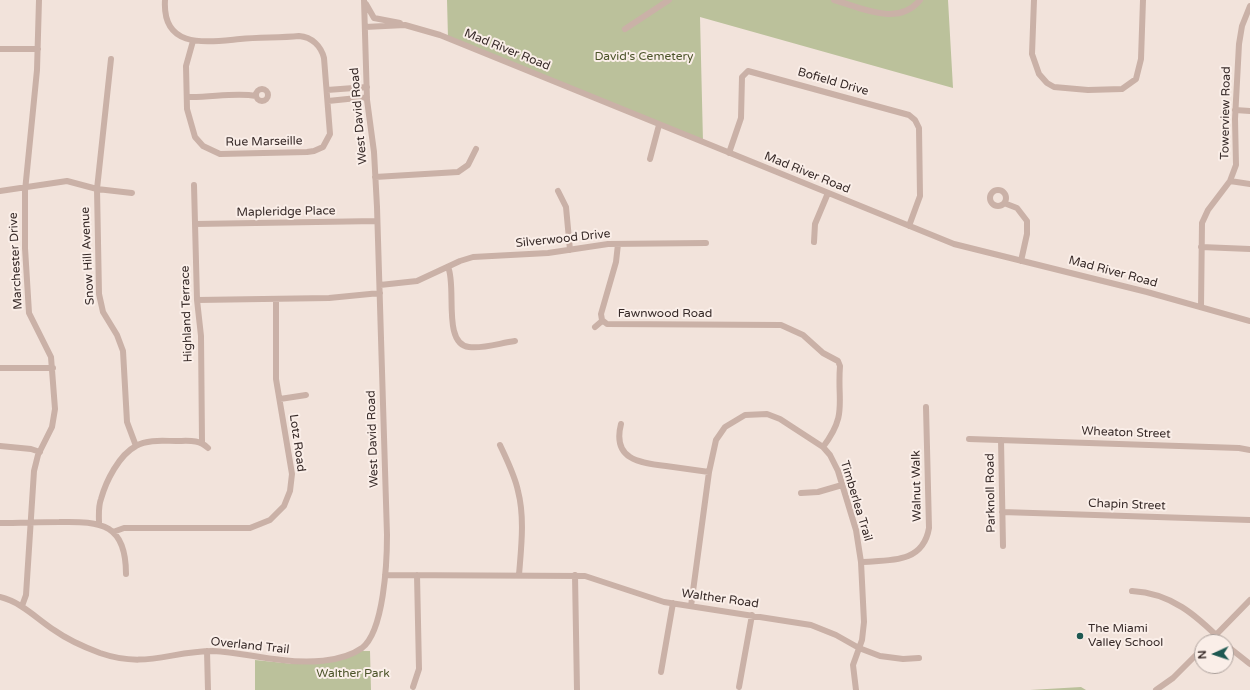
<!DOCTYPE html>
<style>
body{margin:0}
#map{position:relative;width:1250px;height:690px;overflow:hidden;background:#f2e3db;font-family:"Varela Round",sans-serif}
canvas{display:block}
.north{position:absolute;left:1194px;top:634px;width:40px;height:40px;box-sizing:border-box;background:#faeee8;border:1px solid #aca09b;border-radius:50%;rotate:267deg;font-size:11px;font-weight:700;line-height:16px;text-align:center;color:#372a28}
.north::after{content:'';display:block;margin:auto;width:14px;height:18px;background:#1d5851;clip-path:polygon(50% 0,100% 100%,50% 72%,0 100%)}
</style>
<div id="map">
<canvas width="1250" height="690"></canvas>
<div class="north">N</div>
</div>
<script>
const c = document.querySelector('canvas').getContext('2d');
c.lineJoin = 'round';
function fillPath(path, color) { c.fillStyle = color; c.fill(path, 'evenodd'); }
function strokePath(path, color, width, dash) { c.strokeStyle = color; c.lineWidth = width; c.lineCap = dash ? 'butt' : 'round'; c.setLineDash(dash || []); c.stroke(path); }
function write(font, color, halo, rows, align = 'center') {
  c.font = font + ' "Varela Round",sans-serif'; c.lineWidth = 4; c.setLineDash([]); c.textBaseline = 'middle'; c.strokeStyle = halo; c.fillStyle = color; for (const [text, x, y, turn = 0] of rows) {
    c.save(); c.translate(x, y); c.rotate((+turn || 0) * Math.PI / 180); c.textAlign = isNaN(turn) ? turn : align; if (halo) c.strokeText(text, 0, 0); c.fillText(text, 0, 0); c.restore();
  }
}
fillPath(new Path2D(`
 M447,0H948L953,88L700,17L703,142L448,38Z
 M359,651H370L371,690H255V660L294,664H314Z
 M1081,687L1086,690H1030Z`), '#bbc19b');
strokePath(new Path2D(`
 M165,0C162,50 207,42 240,39C260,37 279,38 299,36C312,37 321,46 324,58L330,134L323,147L314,151L307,152L220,154L203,146L195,137L187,109L186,66L193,41
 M834,0C862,8 898,27 920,0
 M1034,0L1032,54L1039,74L1047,83L1054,87L1088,90L1122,89L1136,79L1141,59L1143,0
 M366,4L374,18L400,23
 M365,27L405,25L440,35L954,244L1147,292L1250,321
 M625,29L669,0
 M0,49H38
 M111,59L97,189L99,294L103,312L117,335L123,351L127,422L136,446
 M256 95a6 6 0 1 1 12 0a6 6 0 1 1-12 0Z
 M327,90L367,87
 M187,97C210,98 235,92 256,96
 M328,101L367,97
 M1235,110L1250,111
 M729,153L741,118L742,77L748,71L909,115L915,120L919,128L920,196L909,226
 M650,159L659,125
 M375,177L458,172L468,165L476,149
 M1230,181L1250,184
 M194,185L197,300L201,336L202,442
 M990 198a8 8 0 1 1 16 0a8 8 0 1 1-16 0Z
 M0,191L67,181L97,189L132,193
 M558,191L566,207L570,250
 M1004,203L1017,208L1027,221V234L1021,261
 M195,224L377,221
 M814,242L815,224L828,193
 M618,244L616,262L601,314L602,320L607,324L781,325L803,335L823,353L838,361L840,366C837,403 848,414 823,447
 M1201,247L1250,249
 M448,267C457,286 442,344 469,347C483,349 500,343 515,341
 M380,285L417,281L460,261L473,257L548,253L608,244L706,243
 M197,300L329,298L380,293
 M1201,307L1202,223L1208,210L1230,181L1236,165L1235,119L1239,44L1242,26L1250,6
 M595,327L602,321
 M0,368H53
 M280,399L306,395
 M621,424C612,459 639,463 666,466C680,468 695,470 709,472
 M969,439L1239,448L1250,450
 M1001,440L1003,546
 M500,445C507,460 515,476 518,491C525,518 521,549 519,575
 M0,446L31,449L40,452
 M801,493L818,492L842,485
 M1002,512L1250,520
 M0,523C20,523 39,522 59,522C102,521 126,524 126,574
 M99,524C99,515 98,507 101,499C106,481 119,455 136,446C148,439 164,441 176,441C188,441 199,439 208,448
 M113,532L124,528H250L270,520L284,506L290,491L292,474L276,379V299
 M861,562C889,560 923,564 929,528L926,407
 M385,575L585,576L664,602L811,625L836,635L859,648L880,656L903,659L919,658
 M575,575L577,690
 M1132,591C1171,593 1196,615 1223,642
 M0,597C21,602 36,618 54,630C68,640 84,647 100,653C146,669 170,651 213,651C237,652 259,658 282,660C306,663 341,663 362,648C384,631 387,562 387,535L377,207L374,152L367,100L364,0
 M22,606L26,595L34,471L38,455L52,427L55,409L51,357L29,313L25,248V191L37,70L39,0
 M691,606L709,472L716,440L725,427L745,415L767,414L780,419L823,447L830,455L838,471L856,530L861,562L864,622L862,640L853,665L856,690
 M1209,642L1250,600
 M1226,645L1250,664
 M207,651L208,690
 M661,672L673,603
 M413,687L419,669L417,575
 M739,687L752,615
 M1156,690L1173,678L1202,649`), '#cab1a7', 6);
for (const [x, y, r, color] of [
 [1080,636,4,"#1d5851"]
]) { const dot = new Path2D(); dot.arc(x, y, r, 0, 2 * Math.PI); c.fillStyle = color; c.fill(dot); strokePath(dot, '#faeee8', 1.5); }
write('12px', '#372a28', '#faeee8', [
 ["Mad River Road",507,50,22],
 ["Bofield Drive",833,82,16],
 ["Towerview Road",1226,113,-89],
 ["West David Road",359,116,-95],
 ["Rue Marseille",264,142,-1],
 ["Mad River Road",807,173,22],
 ["Mapleridge Place",286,212,-1],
 ["Silverwood Drive",563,239,-6],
 ["Snow Hill Avenue",88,256,-93],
 ["Marchester Drive",16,261,-93],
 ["Mad River Road",1113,272,15],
 ["Highland Terrace",187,314,-92],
 ["Fawnwood Road",665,314],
 ["Wheaton Street",1126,433,2],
 ["West David Road",373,439,-92],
 ["Lotz Road",297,443,82],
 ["Walnut Walk",917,486,-91],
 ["Parknoll Road",991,493,-91],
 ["Timberlea Trail",856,501,73],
 ["Chapin Street",1127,505,2],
 ["Walther Road",720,599,8],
 ["Overland Trail",250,646,6]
]);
write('12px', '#4d552b', '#faeee8', [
 ["David's Cemetery",644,57],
 ["Walther Park",353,674]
]);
write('12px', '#372a28', '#faeee8', [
 ["The Miami",1088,629],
 ["Valley School",1088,643]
], 'left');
</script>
